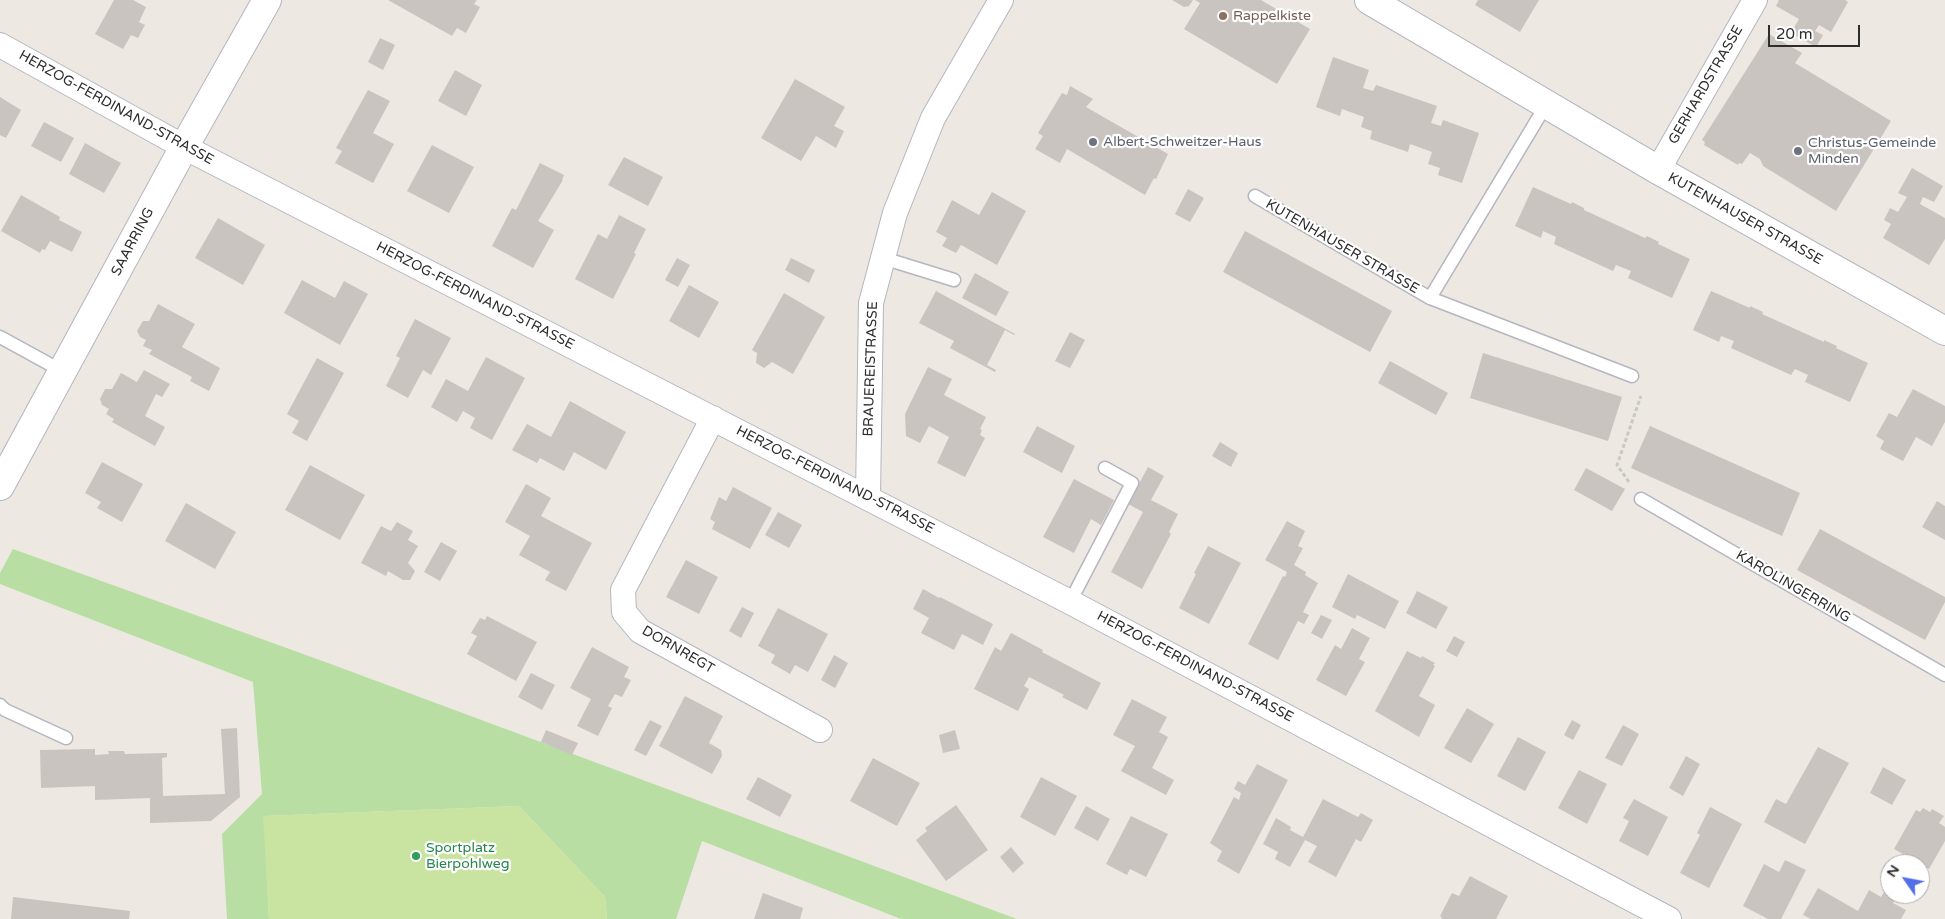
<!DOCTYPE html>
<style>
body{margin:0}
#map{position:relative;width:1945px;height:919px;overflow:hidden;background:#ede8e1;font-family:"Varela Round",sans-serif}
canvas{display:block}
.north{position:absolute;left:1880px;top:854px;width:50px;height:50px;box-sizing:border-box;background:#fff;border:1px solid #ababab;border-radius:50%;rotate:303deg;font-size:14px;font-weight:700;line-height:20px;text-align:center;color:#2d2d2d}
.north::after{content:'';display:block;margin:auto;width:18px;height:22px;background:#516fe9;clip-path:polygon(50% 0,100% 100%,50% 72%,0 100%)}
.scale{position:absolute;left:1768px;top:25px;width:92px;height:22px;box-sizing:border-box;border:2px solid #2d2d2d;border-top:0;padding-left:6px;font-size:15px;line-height:18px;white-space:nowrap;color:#2d2d2d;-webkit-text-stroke:4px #fff;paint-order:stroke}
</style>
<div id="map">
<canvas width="1945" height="919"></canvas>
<div class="north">N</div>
<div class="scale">20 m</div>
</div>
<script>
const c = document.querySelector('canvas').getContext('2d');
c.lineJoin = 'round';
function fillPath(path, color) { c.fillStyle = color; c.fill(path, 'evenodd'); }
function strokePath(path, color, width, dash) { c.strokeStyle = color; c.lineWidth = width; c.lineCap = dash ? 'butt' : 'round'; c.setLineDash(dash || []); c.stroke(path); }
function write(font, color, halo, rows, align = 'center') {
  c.font = font + ' "Varela Round",sans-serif'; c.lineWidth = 4.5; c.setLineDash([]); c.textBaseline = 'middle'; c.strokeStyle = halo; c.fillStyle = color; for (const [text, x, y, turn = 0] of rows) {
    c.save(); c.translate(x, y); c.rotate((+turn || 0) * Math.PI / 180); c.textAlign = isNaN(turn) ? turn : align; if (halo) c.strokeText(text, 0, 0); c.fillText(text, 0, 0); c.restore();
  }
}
fillPath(new Path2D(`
 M13,549L328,663L1017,919H901L702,841L676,919H607L605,897L519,806L264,816L269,919H227L222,834L262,794L253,682L0,584V573Z`), '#b8dea3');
fillPath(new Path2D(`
 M519,806L605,897L607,919H269L263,816Z`), '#c8e4a0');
fillPath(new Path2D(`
 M114,0H133L146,7L139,22L145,25L138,38L131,35L123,49L95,34Z
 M388,0H477L474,4L480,7L466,33L457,28L452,36Z
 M1172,0H1193L1189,6L1184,7Z
 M1195,0H1261L1310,29L1277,84L1184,29L1200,3Z
 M1478,0H1539L1520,32L1475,5Z
 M1779,0H1845L1848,2L1831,32L1819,25L1815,31L1823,35L1816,47L1791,33L1799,19L1776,6Z
 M1769,34L1802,53L1795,63L1891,121L1836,211L1763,166L1760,159L1750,153L1742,164L1739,163L1738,165L1704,145L1705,142L1702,140Z
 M380,38L395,45L383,70L368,62Z
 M1333,57L1369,70L1363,88L1373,91L1376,85L1437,106L1431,123L1441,126L1443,120L1479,133L1462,183L1438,175L1440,168L1428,164L1432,152L1410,144L1408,152L1370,139L1372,131L1361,127L1364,117L1342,109L1340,116L1316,107Z
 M455,70L482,85L466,116L438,101Z
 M795,79L845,107L834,126L844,131L836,148L816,136L801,161L761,138Z
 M1070,86L1093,99L1086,107L1168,154L1156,179L1154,178L1145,195L1067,149L1060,163L1035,149L1043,136L1038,133L1062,93L1067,95Z
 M368,90L390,101L373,133L394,144L373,183L335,163L342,151L336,148Z
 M0,97L21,110L6,138L0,135Z
 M44,122L74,138L61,162L31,146Z
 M85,143L121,163L104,193L69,174Z
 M432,145L474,167L449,213L407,191Z
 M624,157L663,177L648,206L608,185Z
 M540,163L564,175L562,180H563L538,221L554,230L533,268L492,246L512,208L516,210Z
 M1912,168L1943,186L1934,202L1923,197L1920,204L1945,218V239L1929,265L1883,238L1891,224L1884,220L1890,208L1898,212L1907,197L1898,193Z
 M1533,187L1571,204L1572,202L1584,208V210L1645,238L1647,236L1659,242L1658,244L1690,259L1672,298L1628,278L1631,271L1616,265L1613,271L1554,244L1556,237L1543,231L1541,238L1515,226Z
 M1188,189L1204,198L1190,222L1175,214Z
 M992,192L1026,211L997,265L961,245L956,253L942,246L947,238L936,232L952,200L979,215Z
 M21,195L60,217L59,220L82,232L72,252L50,241L45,250L42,249L40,253L1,231Z
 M619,215L646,229L634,253L636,254L613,299L575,279L598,234L607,239Z
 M218,218L265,245L243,285L195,258Z
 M1245,231L1392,311L1370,352L1223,272Z
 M677,258L690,265L678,287L665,280Z
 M791,258L815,270L809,283L785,270Z
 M975,273L1009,292L996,316L962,298Z
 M302,280L335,298L344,281L368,294L340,345L284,313Z
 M689,285L719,302L699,338L669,321Z
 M936,291L1015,334L1014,335L1005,330L987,365L996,370L995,372L950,348L954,341L919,323Z
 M1711,291L1750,308V306L1763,312L1762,314L1824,342V340L1837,346L1836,348L1868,363L1850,402L1805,382L1808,375L1795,369L1791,375L1731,348L1734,341L1721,336L1719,342L1693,330Z
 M784,293L825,317L793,374L772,362L764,368L756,363L757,353L752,350Z
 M158,304L195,324L182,347L220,368L209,391L190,381L192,377L149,354L152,350L143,346L146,340L140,337L137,331L143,321H149Z
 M415,319L451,338L431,375L423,370L408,398L386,386L400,358L396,356Z
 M1070,332L1085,340L1070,368L1055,361Z
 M1483,353L1622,397L1608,441L1470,398Z
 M486,357L525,378L492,440L470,428L475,418L463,411L457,422L431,407L446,379L468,391Z
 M317,358L344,373L307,441L292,433L299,421L287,414Z
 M1390,361L1448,393L1436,415L1378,383Z
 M928,367L952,379L944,395L986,417L980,429L982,430L980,435L985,438L965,477L937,463L949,437L929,426L920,443L906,436L905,414Z
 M144,370L170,384L162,397L156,394L145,416L165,427L155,446L112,422L114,419L106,414L109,409L102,405L100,399L105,389H112L121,373L137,382Z
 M1913,389L1945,406V422L1932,446L1916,437L1903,461L1880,449L1884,441L1876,436L1889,413L1897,417Z
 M570,401L626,432L606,470L574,452L564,471L540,458L537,463L512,450L527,424L551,437Z
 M1037,426L1075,446L1062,473L1023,452Z
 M1650,426L1800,493L1782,536L1631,468Z
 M1220,442L1238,453L1231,467L1212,456Z
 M102,462L143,484L122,522L97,508L101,502L85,493Z
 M310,465L365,495L340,540L285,510Z
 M1148,467L1164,476L1151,500L1178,514L1169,532L1171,534L1142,589L1111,572L1143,512L1128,504Z
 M1586,468L1625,489L1612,511L1574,490Z
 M1074,479L1114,500L1101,525L1091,519L1074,553L1043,537Z
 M526,484L551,498L541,516L592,543L566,591L545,580L550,572L519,555L530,536L505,522Z
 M733,487L772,508L750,549L712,529L715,522L710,519L719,497L726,501Z
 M1937,501L1945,506V540L1922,527Z
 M186,503L236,532L215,569L165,541Z
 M778,512L802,525L789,548L765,535Z
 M1287,521L1305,531L1298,546L1303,548L1294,565L1306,572L1305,575L1318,583L1303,612L1309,615L1304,624L1298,621L1278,660L1248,644L1283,576L1285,577L1287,572L1265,560Z
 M397,522L413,531L408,540L418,546L408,563L415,571L410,580H403L388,571L386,576L361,563L381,526L391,531Z
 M1820,529L1945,597V602L1925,640L1797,570Z
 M441,542L457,551L440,581L424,572Z
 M1208,546L1241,563L1209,624L1179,608L1196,574L1194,573Z
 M686,560L718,577L699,614L666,597Z
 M1348,574L1399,601L1385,629L1357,615L1355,619L1332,607Z
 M923,589L939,598L940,597L993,624L983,645L962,634L954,650L921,633L929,618L913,609Z
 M1417,591L1448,607L1436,629L1406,613Z
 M742,607L754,613L741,638L729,631Z
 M778,608L828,634L808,672L795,665L790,674L771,663L775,655L758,646Z
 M1321,615L1332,620L1322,639L1311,633Z
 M487,616L537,642L516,681L467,654L477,636L471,633L480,618L485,620Z
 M1352,628L1370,638L1359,659L1365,662L1346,696L1316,680L1335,645L1341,649Z
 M1011,633L1043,650L1042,652L1101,683L1087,710L1062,697L1064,695L1029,677L1024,686L1029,689L1018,711L974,689L995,647L1001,651Z
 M1454,636L1465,642L1457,657L1446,651Z
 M592,647L629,667L624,677L631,680L622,697L615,694L608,706L612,708L598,736L577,726L591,699L570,688Z
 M1407,651L1421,658L1422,656L1435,663L1433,665L1435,666L1419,696L1435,705L1419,737L1375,711Z
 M834,655L848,663L835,688L821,680Z
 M531,673L555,685L542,710L518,697Z
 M685,696L723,716L709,743L721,750L722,756L712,774L659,746Z
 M1132,699L1167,717L1159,732L1168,737L1152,768L1174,780L1166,795L1121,771L1135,746L1113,735Z
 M1467,708L1494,724L1471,763L1444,748Z
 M650,720L662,726L646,756L634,750Z
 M1572,720L1581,725L1573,740L1564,735Z
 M1623,725L1639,734L1622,766L1605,758Z
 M237,728L240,797L211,821L150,823V798L95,800V786L41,788L40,750L95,749V755L109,754L108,751H124L125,754L167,753V757L162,758L163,796L225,794L221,729Z
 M546,730L578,743L572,755L541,742Z
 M955,730L960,749L943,753L939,735Z
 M1518,737L1546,752L1525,791L1497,776Z
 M1818,747L1849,763L1805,844L1764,822L1776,799L1786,804Z
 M1686,756L1700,764L1683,796L1669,788Z
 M873,758L920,783L897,826L850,801Z
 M1257,764L1288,780L1239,874L1217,861L1222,851L1210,843L1234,797L1239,800L1241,793L1234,789L1238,781L1245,785Z
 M1883,767L1906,780L1892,805L1870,793Z
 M1579,770L1607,784L1587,824L1558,808Z
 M758,777L792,795L780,817L746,799Z
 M1041,777L1077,796L1055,836L1020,817Z
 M1323,799L1358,817L1361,813L1373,820L1361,842L1356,839L1336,877L1308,862L1317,846L1305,840L1290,867L1275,859L1278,852L1263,844L1276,818L1291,827L1290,830L1303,837Z
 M1634,799L1668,817L1648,856L1619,841L1629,821L1623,818Z
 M956,805L988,850L946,881L916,840L927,831L925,828Z
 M1086,806L1110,819L1098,841L1074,828Z
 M1710,807L1742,824L1709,888L1680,873L1700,835L1697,833Z
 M1923,808L1930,812L1932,809L1944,816L1939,823L1945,827V841L1929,869L1894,849L1916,810L1920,812Z
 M1131,816L1168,834L1146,877L1130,869L1127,875L1106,864Z
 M1011,847L1024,863L1013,873L1000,857Z
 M1785,860L1806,870L1781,919H1768L1743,906L1764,864L1779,872Z
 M1470,876L1508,896L1496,919H1441L1442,917L1440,916L1452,893L1459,896Z
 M1818,888L1858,911L1869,890L1881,897L1886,889L1890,891V894L1898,895L1893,903L1906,910L1901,919H1811L1803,915Z
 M763,893L803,908L800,919H754Z
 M13,897L130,911L129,919H11Z`), '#c9c4c0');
const service = new Path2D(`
 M1255,196L1430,298L1632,376
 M883,258L954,280
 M1430,298L1546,105
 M0,337L62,371
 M1641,499L1945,675
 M1070,602L1132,483L1105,468
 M0,705L5,710L66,738`);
const minor = new Path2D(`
 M0,45L184,147L1070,602L1669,919
 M1658,170L1755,0
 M713,418L623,590L624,612L640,631L820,730
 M868,496L871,303L895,213L933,118L1001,0`);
const tertiary = new Path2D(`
 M1369,0L1658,170L1945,331
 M0,486L184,147L267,0`);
strokePath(service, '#b4b7bf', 15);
strokePath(minor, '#b4b7bf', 26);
strokePath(tertiary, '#b4b7bf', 30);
strokePath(new Path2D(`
 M1629,482L1617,465L1641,396`), '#c8c8c8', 3, [4, 2.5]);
strokePath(service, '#fff', 12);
strokePath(minor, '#fff', 24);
strokePath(tertiary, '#fff', 28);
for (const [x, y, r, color] of [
 [1223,16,5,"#8d6e63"],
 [1093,142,5,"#6b7280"],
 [1798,151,5,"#6b7280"],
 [416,856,5,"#2e9e5b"]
]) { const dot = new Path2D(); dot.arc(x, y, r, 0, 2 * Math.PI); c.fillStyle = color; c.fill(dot); strokePath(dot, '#fff', 2); }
write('14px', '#785e54', '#fff', [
 ["Rappelkiste",1233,16]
], 'left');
write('14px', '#2d2d2d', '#fff', [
 ["GERHARDSTRASSE",1706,85,-60],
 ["HERZOG-FERDINAND-STRASSE",116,108,29],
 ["KUTENHAUSER STRASSE",1745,219,29],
 ["SAARRING",133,242,-62],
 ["KUTENHAUSER STRASSE",1342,247,30],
 ["HERZOG-FERDINAND-STRASSE",475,296,27],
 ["BRAUEREISTRASSE",871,369,-88],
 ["HERZOG-FERDINAND-STRASSE",835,480,27],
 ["KAROLINGERRING",1793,587,30],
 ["DORNREGT",678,650,30],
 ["HERZOG-FERDINAND-STRASSE",1195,667,28]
]);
write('14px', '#5b616d', '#fff', [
 ["Albert-Schweitzer-Haus",1103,142],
 ["Christus-Gemeinde",1808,143],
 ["Minden",1808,159]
], 'left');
write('14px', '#27864d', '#fff', [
 ["Sportplatz",426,848],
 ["Bierpohlweg",426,864]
], 'left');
</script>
